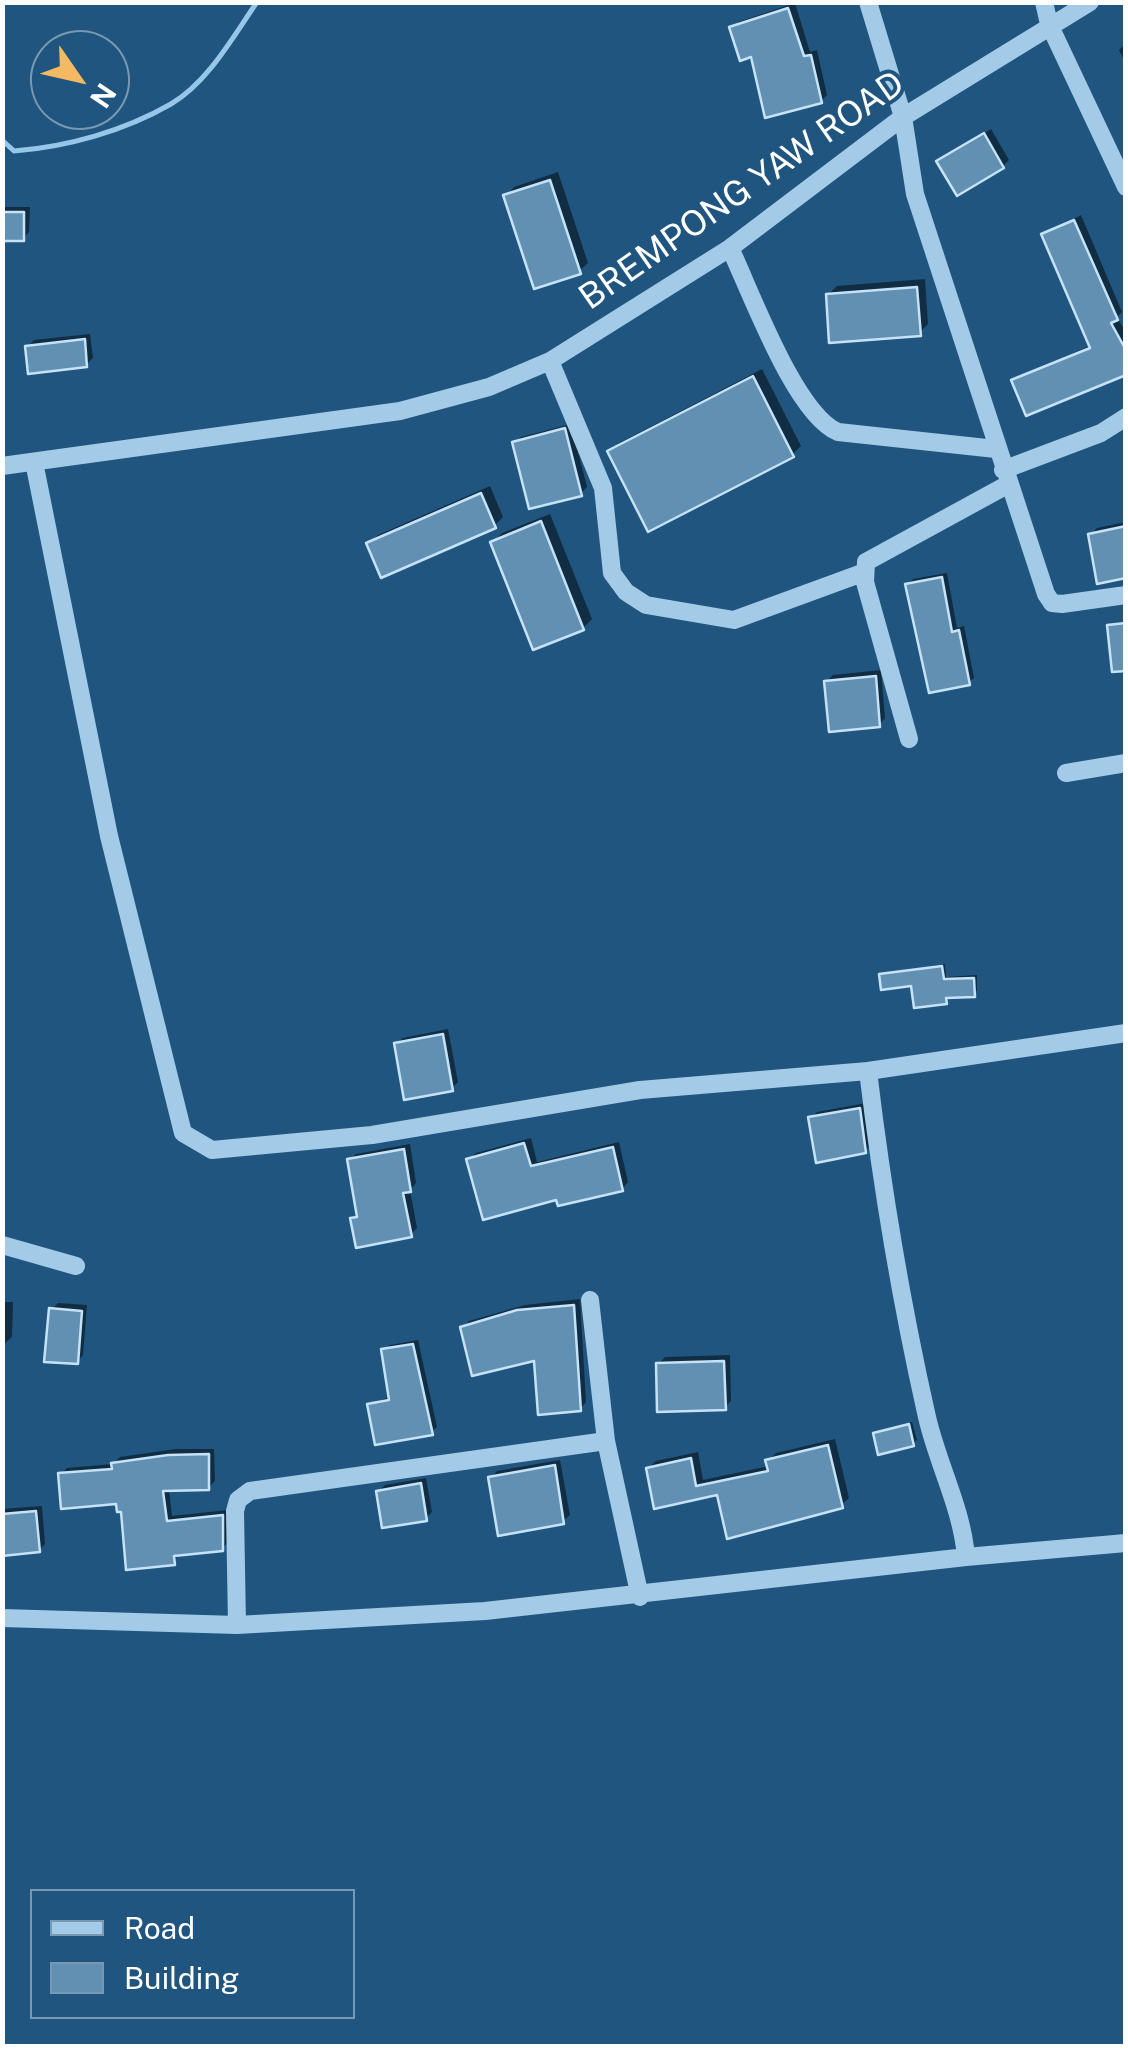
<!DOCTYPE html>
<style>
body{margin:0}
#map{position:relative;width:1128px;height:2049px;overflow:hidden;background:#1f557e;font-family:"Public Sans",sans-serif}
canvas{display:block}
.frame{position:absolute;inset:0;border:5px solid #fff;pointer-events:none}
.legend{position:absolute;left:30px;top:1889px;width:325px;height:130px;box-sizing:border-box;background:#1f557e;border:2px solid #7999b2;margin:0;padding:12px 18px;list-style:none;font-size:30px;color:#fff}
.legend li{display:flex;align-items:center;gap:20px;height:50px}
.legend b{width:50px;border:2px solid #7999b2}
.north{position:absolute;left:30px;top:30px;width:100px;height:100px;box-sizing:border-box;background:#1f557e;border:2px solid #7999b2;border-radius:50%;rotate:124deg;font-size:28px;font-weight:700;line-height:40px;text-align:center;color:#fff}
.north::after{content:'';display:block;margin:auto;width:35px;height:45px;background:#f5b863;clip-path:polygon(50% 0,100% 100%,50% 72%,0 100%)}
</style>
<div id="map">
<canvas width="1128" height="2049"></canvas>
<div class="frame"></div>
<ul class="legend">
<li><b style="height:12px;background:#a3cbe7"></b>Road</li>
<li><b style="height:28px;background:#6190b3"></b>Building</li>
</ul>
<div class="north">N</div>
</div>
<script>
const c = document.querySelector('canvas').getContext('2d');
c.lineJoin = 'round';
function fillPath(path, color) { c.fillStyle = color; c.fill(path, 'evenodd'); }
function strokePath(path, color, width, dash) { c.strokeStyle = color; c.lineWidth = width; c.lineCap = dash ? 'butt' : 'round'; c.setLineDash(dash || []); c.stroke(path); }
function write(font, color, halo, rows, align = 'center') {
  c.font = font + ' "Public Sans",sans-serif'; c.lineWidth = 8; c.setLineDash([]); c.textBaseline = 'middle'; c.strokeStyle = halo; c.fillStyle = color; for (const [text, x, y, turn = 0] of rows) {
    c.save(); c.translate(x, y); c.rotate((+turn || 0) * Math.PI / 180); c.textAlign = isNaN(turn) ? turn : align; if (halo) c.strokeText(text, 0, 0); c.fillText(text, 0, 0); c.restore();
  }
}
fillPath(new Path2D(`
 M795,3L810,52L817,50L827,95L821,101L752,54L732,28L738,22Z
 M1125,44H1126V64L1119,50Z
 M991,129L1009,160L1003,166L940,161Z
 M558,172L588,263L579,271L506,196L514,187Z
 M2,207H30L29,232L23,238H2Z
 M1081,215L1122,312L1117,317L1126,333V372L1014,381L1091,345L1044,235Z
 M925,279L928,324L919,333L828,295L837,286Z
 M90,334L93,358L86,365L28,347L34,340Z
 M762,369L801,446L792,455L610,451L619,443Z
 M571,424L587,487L581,493L514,443L521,437Z
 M490,486L503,517L494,526L369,544L378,535Z
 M550,514L592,619L583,628L493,542L502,533Z
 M1126,522V576L1090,535L1097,528Z
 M947,573L957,628L964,626L974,678L968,683L907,585L913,579Z
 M881,670L885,718L879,725L827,681L833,675Z
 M945,964L946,977L977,975V991L949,996L946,1001L913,983L881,975Z
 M448,1029L458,1082L451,1089L396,1044L403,1038Z
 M866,1103L871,1145L865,1151L811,1118L817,1112Z
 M531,1138L537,1162L619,1142L628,1182L622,1189L558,1197L469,1159L476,1153Z
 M410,1144L416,1183L410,1190L417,1228L411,1234L353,1219L359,1213L349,1160L356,1154Z
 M580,1299L586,1402L580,1409L537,1357L462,1328L469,1321L525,1305Z
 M2,1302H13L12,1337L5,1343Z
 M58,1303L87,1305L83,1355L77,1362L51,1310Z
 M418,1340L437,1427L431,1432L370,1405L391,1396L384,1350L390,1345Z
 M730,1355L731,1401L725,1407L658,1364L665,1357Z
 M912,1422L917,1440L913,1443L876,1434Z
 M835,1439L849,1498L841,1505L719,1492L656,1506L648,1468L656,1461L698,1452L703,1480L769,1466L768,1461L776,1453Z
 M176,1449H214L215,1481L208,1488L169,1489L172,1516L228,1510L229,1542L222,1548L180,1553L173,1563L118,1502L61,1474L67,1468L113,1464L120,1457Z
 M560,1460L570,1515L563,1521L491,1478L497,1471Z
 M426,1478L432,1512L425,1519L379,1491L385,1485Z
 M42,1506L45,1544L39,1550L2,1553V1509Z`), '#0007');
strokePath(new Path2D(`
 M2,140L14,151C67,147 124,131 171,104C208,82 233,37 257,2`), '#96c7e9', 5);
const building = new Path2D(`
 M788,8L804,56L811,55L822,103L765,118L751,57L740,61L729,27Z
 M984,133L1004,168L957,196L936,161Z
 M550,180L581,274L534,289L503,195Z
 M2,212H24V241H2Z
 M1074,220L1118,320L1111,323L1126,350V375L1026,416L1011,380L1090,348L1041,234Z
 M917,287L921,336L829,343L826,294Z
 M85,339L87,367L28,374L25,346Z
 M753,376L794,457L648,532L607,451Z
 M565,428L582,496L529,509L512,442Z
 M481,493L496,528L381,578L366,543Z
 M541,521L584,630L533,650L490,542Z
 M1126,526V578L1097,584L1088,534Z
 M942,577L952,632L959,630L970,685L929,693L905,584Z
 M1126,623V671L1112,672L1107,625Z
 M876,676L880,727L829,732L824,681Z
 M942,966L944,979L974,978L975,997L946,998L947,1004L914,1008L911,986L881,990L879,974Z
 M443,1034L453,1091L404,1100L394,1043Z
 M860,1108L866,1153L816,1163L808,1117Z
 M524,1143L531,1166L613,1147L623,1191L558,1206L556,1200L483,1220L466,1159Z
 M404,1149L411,1192L403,1193L412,1237L356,1248L350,1218L357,1217L347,1159Z
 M574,1305L581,1411L538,1415L534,1361L472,1376L460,1327L517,1310Z
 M49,1308L82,1311L78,1364L44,1362Z
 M413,1344L433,1435L375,1445L367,1404L389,1400L381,1349Z
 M724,1361L726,1410L657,1412L656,1363Z
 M909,1424L914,1446L878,1455L873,1433Z
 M828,1445L843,1508L727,1539L717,1495L654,1509L646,1468L691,1458L696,1486L768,1471L765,1460Z
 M209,1454V1490L163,1491L167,1521L223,1515V1551L174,1556L175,1565L126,1570L121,1512H117L116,1504L61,1509L58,1473L112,1469L111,1463L168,1455Z
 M555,1465L564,1524L498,1536L488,1477Z
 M421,1483L427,1521L382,1528L376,1491Z
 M36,1511L40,1552L2,1556V1514Z`);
fillPath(building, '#6190b3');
strokePath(building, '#c6e2f6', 2.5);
strokePath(new Path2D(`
 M868,2L903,117L915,194L1046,594L1052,603L1062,604L1126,595
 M1044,2L1049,24L1126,187
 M730,248C751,292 795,414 838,432L996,449
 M550,361L603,488L612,573L626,592L646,605L734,620L865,572
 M2,466L400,411L489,387L550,361L730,248L903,117L1090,2
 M1003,470L1101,433L1126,417
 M909,739L865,582L866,562L1007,485
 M1066,773L1126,763
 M868,1071L1126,1033
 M2,1245L76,1266
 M590,1300L606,1441L640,1597
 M966,1557L1126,1543
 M2,1618L237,1625L485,1611L966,1557C962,1508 938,1465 927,1417C901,1302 882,1188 868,1071L640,1090L372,1135L212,1150L183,1133L109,836L34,462
 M237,1625L235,1511L238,1500L250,1491L606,1441`), '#a3cbe7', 18);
write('35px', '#fff', '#1f557e', [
 ["BREMPONG YAW ROAD",742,191,-35]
]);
</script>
